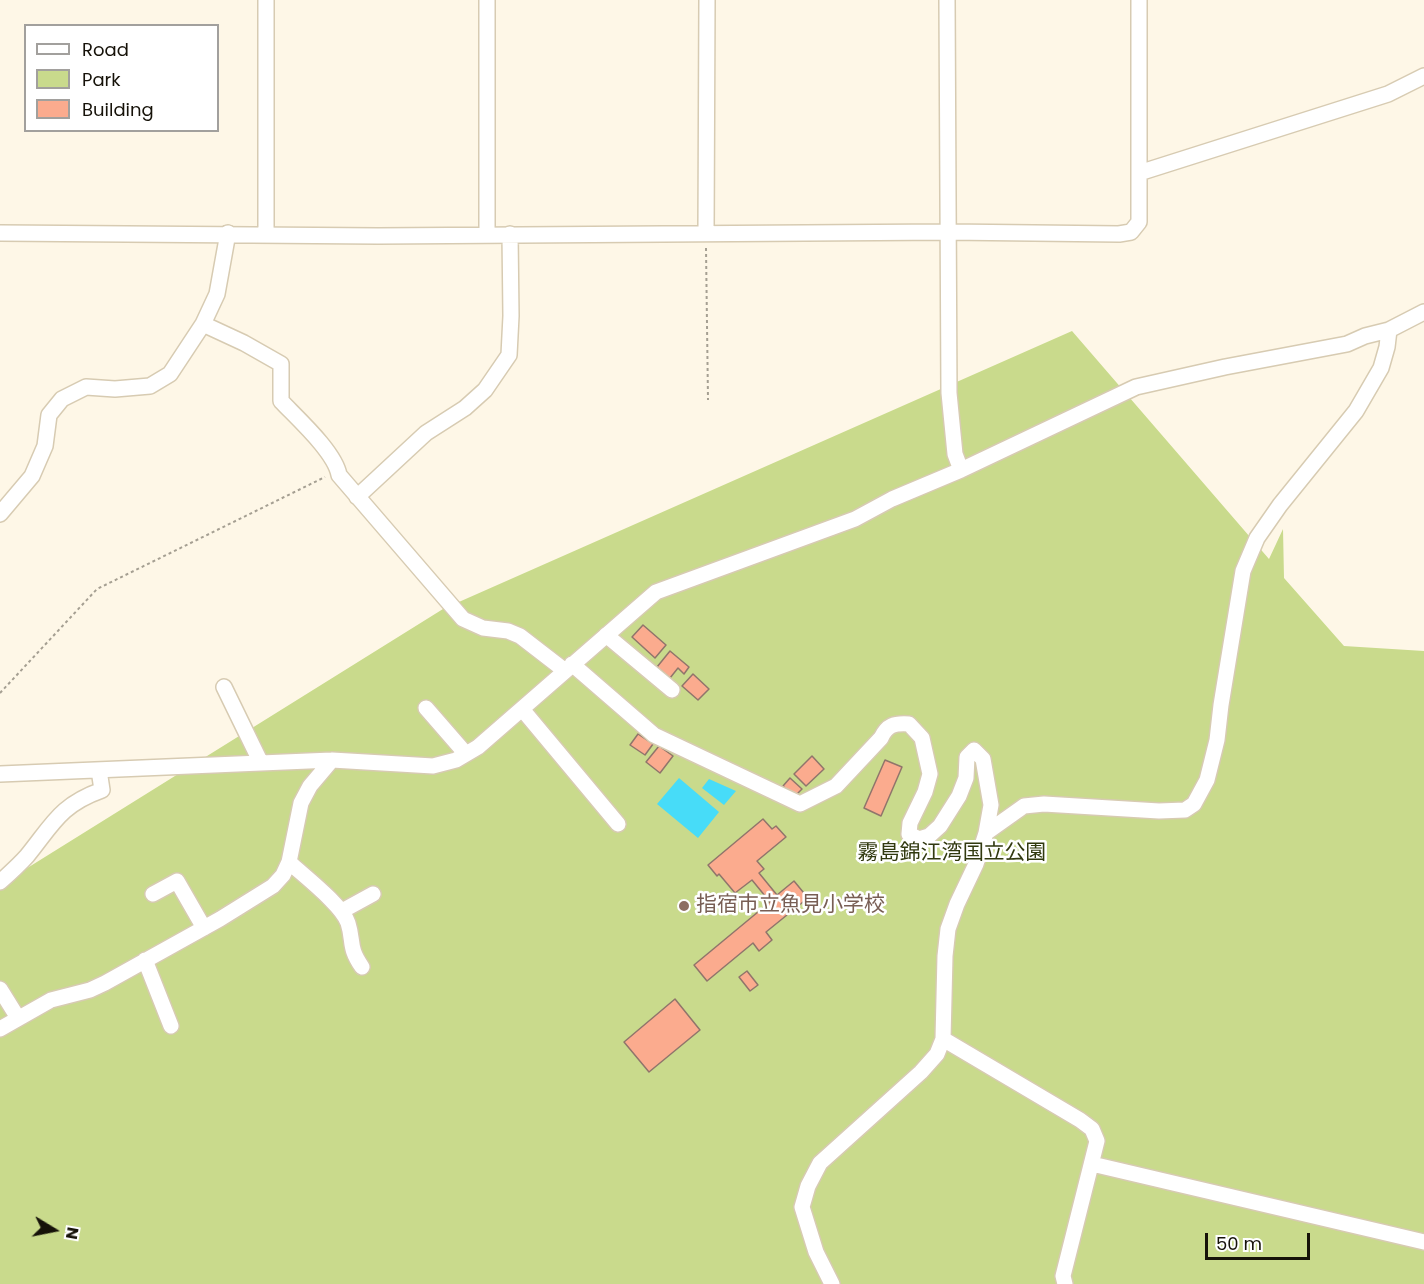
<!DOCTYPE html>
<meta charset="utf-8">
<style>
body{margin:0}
#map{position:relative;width:1424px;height:1284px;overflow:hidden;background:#fef7e7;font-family:Poppins,sans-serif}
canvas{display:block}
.legend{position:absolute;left:24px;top:24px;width:195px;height:108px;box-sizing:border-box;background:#fff;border:2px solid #a2a09d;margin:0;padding:8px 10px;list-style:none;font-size:18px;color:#161209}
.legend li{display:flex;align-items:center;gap:12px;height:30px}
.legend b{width:30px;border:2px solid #a2a09d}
.north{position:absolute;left:24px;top:1200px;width:60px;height:60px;-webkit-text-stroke:4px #fff;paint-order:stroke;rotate:100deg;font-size:16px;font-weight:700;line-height:24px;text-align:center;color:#161209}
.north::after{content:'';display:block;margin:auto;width:21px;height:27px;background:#161209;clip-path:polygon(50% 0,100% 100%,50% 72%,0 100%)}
.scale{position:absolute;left:1205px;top:1233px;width:105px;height:27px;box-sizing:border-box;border:3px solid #161209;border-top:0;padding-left:8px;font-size:18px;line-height:21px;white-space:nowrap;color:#161209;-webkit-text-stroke:4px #fff;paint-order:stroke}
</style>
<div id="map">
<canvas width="1424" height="1284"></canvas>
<ul class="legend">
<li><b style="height:8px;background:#fff"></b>Road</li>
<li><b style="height:16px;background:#c9da8c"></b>Park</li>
<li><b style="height:16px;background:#fbab8e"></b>Building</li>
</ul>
<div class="north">N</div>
<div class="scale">50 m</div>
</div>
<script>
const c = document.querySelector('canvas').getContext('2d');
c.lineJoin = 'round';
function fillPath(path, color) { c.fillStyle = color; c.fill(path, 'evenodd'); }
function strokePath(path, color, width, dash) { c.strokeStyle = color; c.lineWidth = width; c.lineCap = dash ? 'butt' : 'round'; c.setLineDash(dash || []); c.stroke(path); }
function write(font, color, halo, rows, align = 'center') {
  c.font = font + ' Poppins,"Noto Sans JP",sans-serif'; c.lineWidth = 5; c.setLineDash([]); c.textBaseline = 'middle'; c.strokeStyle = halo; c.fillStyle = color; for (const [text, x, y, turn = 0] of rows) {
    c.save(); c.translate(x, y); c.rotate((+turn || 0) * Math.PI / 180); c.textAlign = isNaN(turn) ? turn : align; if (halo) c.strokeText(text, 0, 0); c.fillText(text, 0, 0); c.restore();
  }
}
fillPath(new Path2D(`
 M1072,331L1269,559L1283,529L1284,578L1344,646L1424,651V1284H0V885L443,609Z`), '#c9da8c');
fillPath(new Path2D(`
 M679,778L719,812L698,838L657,804Z
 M709,779L736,791L724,805L702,788Z`), '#47dcf8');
const building = new Path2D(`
 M643,625L666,645L655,658L632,637Z
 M670,651L689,667L684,674L678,668L670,678L657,667Z
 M693,674L709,689L698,700L682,686Z
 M638,734L653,744L645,755L630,745Z
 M659,746L673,756L660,773L646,762Z
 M812,756L824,769L806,786L794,774Z
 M885,760L902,767L881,816L864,808Z
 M790,778L802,789L794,797L783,786Z
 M763,819L772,829L776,826L786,837L757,861L764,869L759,873L777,895L794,881L808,898L766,932L772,940L759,951L753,943L707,981L694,965L770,902L752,880L735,893L719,874L717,876L708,865Z
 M747,971L758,985L750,991L739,977Z
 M675,999L700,1030L649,1072L624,1042Z`);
fillPath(building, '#fbab8e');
strokePath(building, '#90756b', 1.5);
const minor = new Path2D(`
 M947,0L949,393L955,454L961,470
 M1139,173L1388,94L1424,76
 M0,233L378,236L948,232L1119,234L1131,232L1139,222V0
 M266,233V0
 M706,233L707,0
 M487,234V0
 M203,324L244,343L281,364V401C297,418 335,452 339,475L463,619L483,628L508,631L520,636L564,670
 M357,497L426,433L465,408L485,390L509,355L511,316L510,234
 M0,514L32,476L45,446L49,415L62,399L86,387L115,389L150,386L170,374L203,324L217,294L228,233
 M606,635L672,690
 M572,664L654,735L800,804L836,786L881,738C887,725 894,723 909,724L922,738L930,774L925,792L910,823L909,834L919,839L929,836L940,826L959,796L966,778L967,757L974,750L983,759L991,805L986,833L976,864L957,904L948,929L945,956L943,1039L937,1054L921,1072L820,1163L808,1186L802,1207L816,1252L832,1284
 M224,687L261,763
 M426,708L466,754
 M522,709L618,824
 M0,774L332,760L433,766L456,760L478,747L656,592L855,519L892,499L961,470L1136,387L1225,367L1347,344L1365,336L1389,330L1424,312
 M986,833L1024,806L1044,804L1159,811L1185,810L1194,804L1207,780L1217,740L1221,705L1243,571L1257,538L1280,505L1356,411L1381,368L1387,347L1389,330
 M289,862C304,876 342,905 348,923C354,942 348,947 362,967
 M0,882C9,874 19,865 27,856C53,824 60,805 102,790L99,770
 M153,894L177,881L204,928
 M342,911L373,894
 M145,960L171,1026
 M0,989L18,1018
 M0,1029L51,1000L90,990L105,983L220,919L273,886L283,875L289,862L301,803L310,786L332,760
 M943,1039L1080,1120L1092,1129L1097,1141L1063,1276L1065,1284
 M1092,1164L1424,1242`);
strokePath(minor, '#d7cbb2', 18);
strokePath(new Path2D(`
 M706,248L708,400
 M0,693L97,589L325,477`), '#a59f92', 2, [3, 3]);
strokePath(minor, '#fff', 15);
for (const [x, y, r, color] of [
 [684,906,6,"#8d6e63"]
]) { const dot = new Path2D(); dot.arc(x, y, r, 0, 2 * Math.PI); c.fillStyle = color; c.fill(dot); strokePath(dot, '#fff', 2); }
write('21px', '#31390f', '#fff', [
 ["霧島錦江湾国立公園",952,854]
]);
write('21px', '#785e54', '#fff', [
 ["指宿市立魚見小学校",696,906]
], 'left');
</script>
